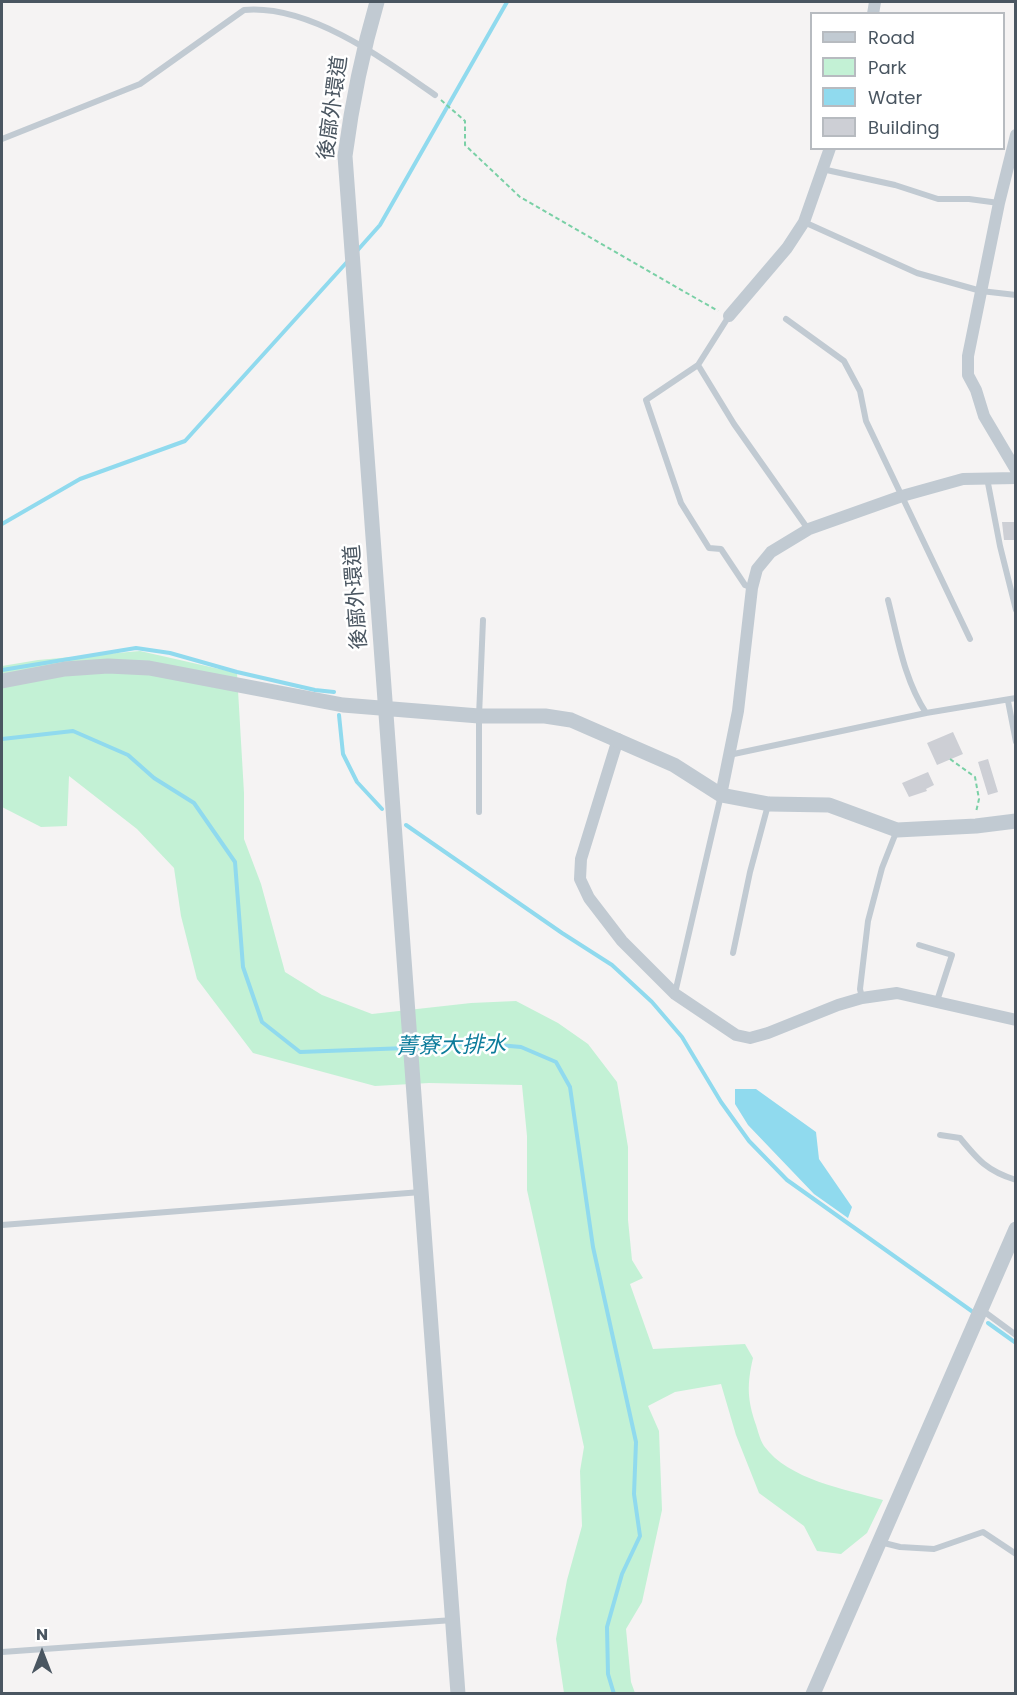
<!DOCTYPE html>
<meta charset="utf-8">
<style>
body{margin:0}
#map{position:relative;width:1017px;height:1695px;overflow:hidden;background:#f5f3f3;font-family:Poppins,sans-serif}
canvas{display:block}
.frame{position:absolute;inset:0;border:3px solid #4a5661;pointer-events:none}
.legend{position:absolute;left:810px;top:12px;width:195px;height:138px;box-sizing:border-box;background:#fff;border:2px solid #b7bbc0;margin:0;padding:8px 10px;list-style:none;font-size:18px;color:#4a5661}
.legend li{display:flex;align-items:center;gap:12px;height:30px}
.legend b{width:30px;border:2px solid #b7bbc0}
.north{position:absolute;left:12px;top:1623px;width:60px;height:60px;-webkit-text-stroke:4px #fff;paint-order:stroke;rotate:0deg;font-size:16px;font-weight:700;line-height:24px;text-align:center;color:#4a5661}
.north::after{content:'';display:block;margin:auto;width:21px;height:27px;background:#4a5661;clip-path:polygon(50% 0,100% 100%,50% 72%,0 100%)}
</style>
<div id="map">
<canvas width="1017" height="1695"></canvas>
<div class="frame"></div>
<ul class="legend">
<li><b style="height:8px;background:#c1cad2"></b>Road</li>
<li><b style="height:16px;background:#c3f1d5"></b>Park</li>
<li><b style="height:16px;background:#90daee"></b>Water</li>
<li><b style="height:16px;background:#cdcfd5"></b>Building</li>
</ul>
<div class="north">N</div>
</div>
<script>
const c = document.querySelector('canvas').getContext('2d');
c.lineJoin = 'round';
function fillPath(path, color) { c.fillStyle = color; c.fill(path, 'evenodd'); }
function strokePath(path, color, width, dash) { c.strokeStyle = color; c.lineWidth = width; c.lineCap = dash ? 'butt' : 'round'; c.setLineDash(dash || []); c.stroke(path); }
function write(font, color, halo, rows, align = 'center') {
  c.font = font + ' Poppins,"Noto Sans TC",sans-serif'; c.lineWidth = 5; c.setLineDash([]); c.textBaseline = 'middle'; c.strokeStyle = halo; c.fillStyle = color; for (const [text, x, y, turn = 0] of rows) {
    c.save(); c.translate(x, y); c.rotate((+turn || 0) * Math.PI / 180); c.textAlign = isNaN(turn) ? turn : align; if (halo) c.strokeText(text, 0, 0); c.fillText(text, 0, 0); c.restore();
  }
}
fillPath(new Path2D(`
 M140,651L237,673L244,793V839L261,884L285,972L322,995L372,1014L471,1003L516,1001L558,1023L588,1044L617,1082L628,1147V1220L632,1260L643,1278L630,1284L653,1349L745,1344L753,1358C747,1384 747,1399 756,1425C758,1431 760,1440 764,1446C789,1480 845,1489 883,1500L867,1533L841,1554L817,1551L804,1526L759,1493L736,1435L721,1384L675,1392L648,1406L659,1431L662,1510L642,1602L626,1629L631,1682L635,1693H564L556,1639L567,1580L582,1526L580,1471L584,1447L527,1190V1136L522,1085L429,1083L375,1086L253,1053L197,979L181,916L174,868L137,829L69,776L67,826L41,827L2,807V666L38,660Z`), '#c3f1d5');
fillPath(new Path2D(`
 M735,1089H756L816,1132L819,1159L852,1207L848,1218L814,1194L748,1125L735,1104Z`), '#90daee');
strokePath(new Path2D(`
 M356,252L380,225L507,2
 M2,524L80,479L185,441L347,262
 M2,670L136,648L170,653L237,672L315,690L334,692
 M339,715L343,754L357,782L382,809
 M2,739L73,731L128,755L154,778L194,803L235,862L243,967L262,1022L300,1052L407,1048
 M406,825L562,933L612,965L652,1002L682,1037L721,1102L749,1141L787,1180L973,1312
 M414,1048L476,1043L521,1047L556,1062L570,1087L593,1247L636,1442L634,1494L640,1536L622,1574L607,1627L608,1674L614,1694
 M988,1323L1016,1343`), '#90daee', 4);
fillPath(new Path2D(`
 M1002,522H1016V540H1004Z
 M953,732L963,754L937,765L927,743Z
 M988,759L998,792L988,795L978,762Z
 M928,772L934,785L926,789L927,791L909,797L902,783Z`), '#cdcfd5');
strokePath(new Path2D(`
 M441,100L465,121V145L520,197L718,311
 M950,759L975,777L979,799L976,812`), '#7ad0a6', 2, [4.5, 3]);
strokePath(new Path2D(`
 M2,139L140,84L244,10C309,4 384,59 435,95
 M822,169L895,185L938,199H969L999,203
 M804,222L917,273L981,291L1016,295
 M729,316L698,365L646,400L681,503L709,548L721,549L745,585L752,588
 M786,319L844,361L860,391L866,421L970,639
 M698,365L734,424L808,529
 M987,478L1000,546L1016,610
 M888,600C898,639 904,679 926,713
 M1008,701L1016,742
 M729,755L926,713L1016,698
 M479,812V716L483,620
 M919,945L952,955L937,1001
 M733,953L750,872L768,805
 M675,993L721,795
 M862,998L860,989L868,921L882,868L897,830
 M940,1135L960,1138C978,1160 987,1171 1016,1180
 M2,1225L421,1192
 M982,1310L1016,1335
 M880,1542L900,1547L934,1549L983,1532L1016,1554
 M2,1652L453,1620`), '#c1cad2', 6);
strokePath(new Path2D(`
 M873,14L875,2
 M1016,135L999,203L968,356V375L976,390L984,416L1016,470
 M729,316L787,248L804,222L830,148
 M618,739L581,859L580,879L589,898L622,941L675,994L736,1035L750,1038L768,1033L838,1005L862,998L897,993L1016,1020
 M721,795L738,711L752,588L757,569L771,552L809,529L902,496L963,479L1016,478`), '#c1cad2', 12);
strokePath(new Path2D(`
 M377,2C362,53 352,103 345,156L458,1694
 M2,681L65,669L108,666L149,668L343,705L479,716H545L571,720L674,765L721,795L769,804L829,805L897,830L976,826L1016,821
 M813,1694L1016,1229`), '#c1cad2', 15);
write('21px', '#4a5661', '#fff', [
 ["後廍外環道",334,108,-82],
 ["後廍外環道",357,597,-94]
]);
write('italic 22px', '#0c7c9b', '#fff', [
 ["菁寮大排水",451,1047,-1]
]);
</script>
